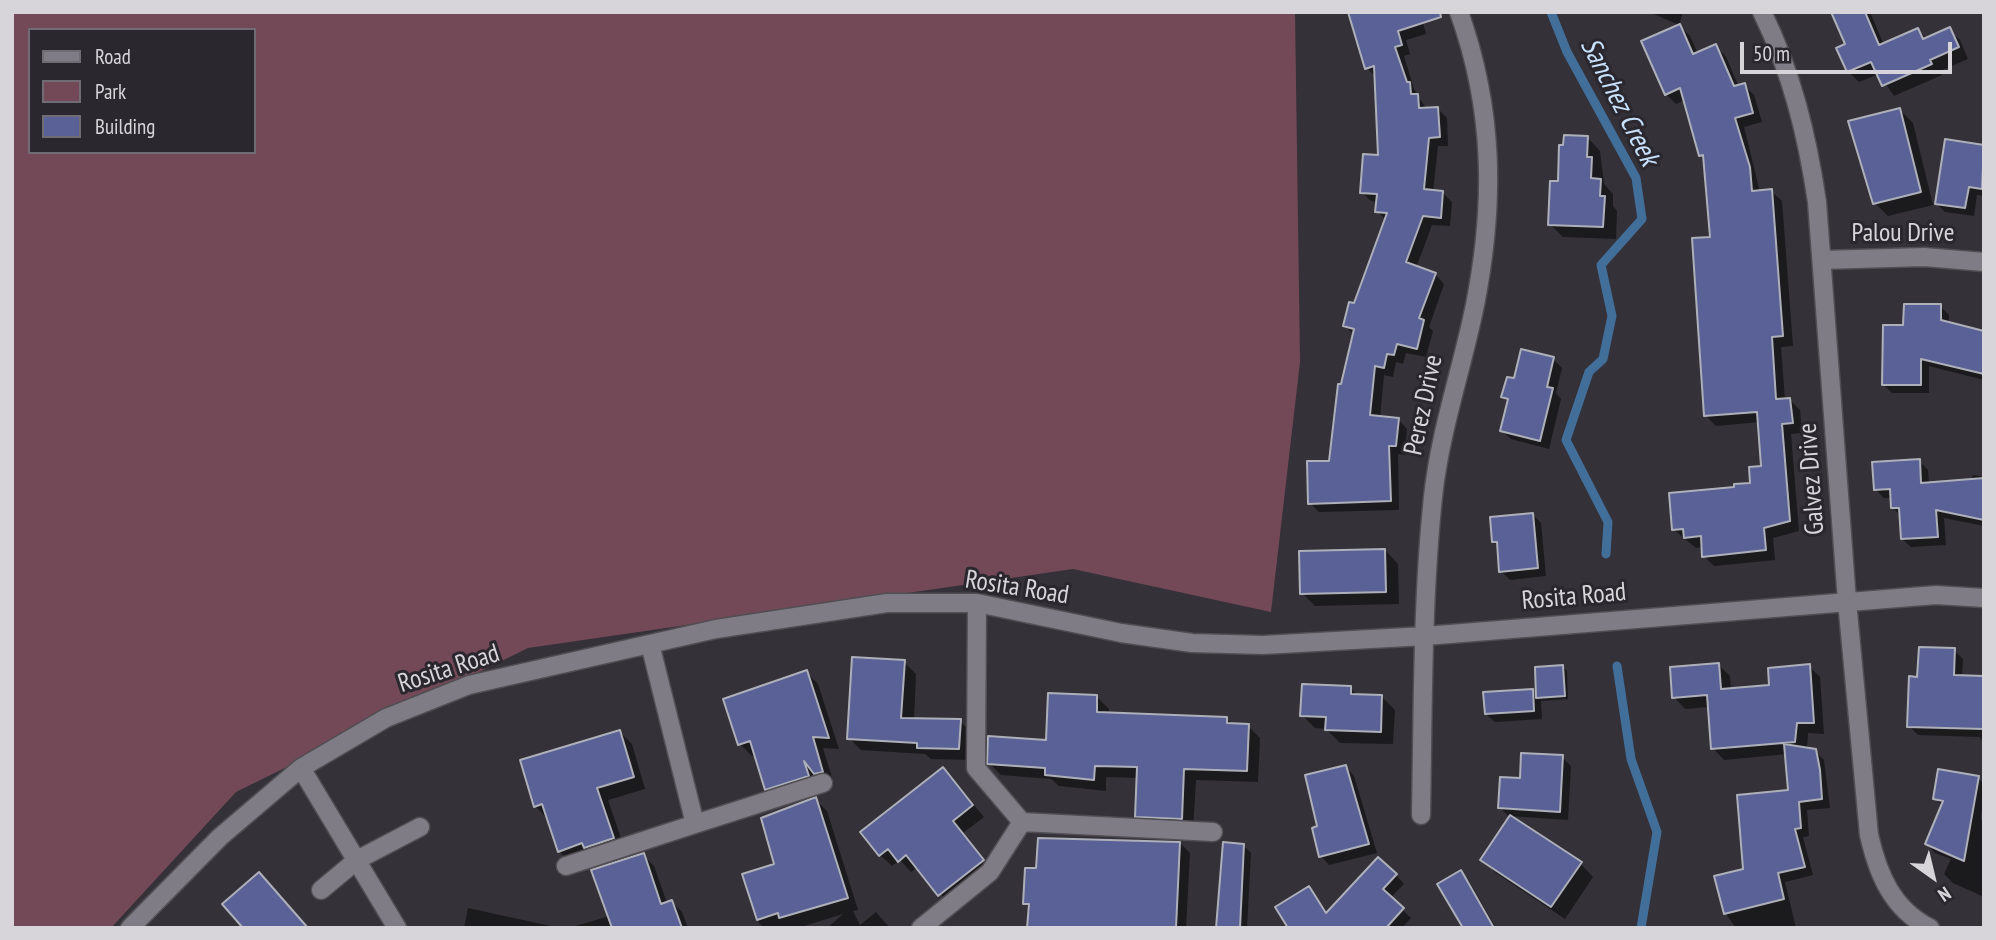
<!DOCTYPE html>
<style>
body{margin:0}
#map{position:relative;width:1996px;height:940px;overflow:hidden;background:#343138;font-family:"PT Sans Narrow",sans-serif}
canvas{display:block}
.frame{position:absolute;inset:0;border:14px solid #d7d5da;pointer-events:none}
.legend{position:absolute;left:28px;top:28px;width:228px;height:126px;box-sizing:border-box;background:#2a272e;border:2px solid #6f6d73;margin:0;padding:9px 12px;list-style:none;font-size:21px;color:#d7d5da}
.legend li{display:flex;align-items:center;gap:14px;height:35px}
.legend b{width:35px;border:2px solid #6f6d73}
.north{position:absolute;left:1898px;top:842px;width:70px;height:70px;-webkit-text-stroke:5px #2a272e;paint-order:stroke;rotate:146deg;font-size:19px;font-weight:700;line-height:28px;text-align:center;color:#d7d5da}
.north::after{content:'';display:block;margin:auto;width:24px;height:32px;background:#d7d5da;clip-path:polygon(50% 0,100% 100%,50% 72%,0 100%)}
.scale{position:absolute;left:1740px;top:42px;width:212px;height:32px;box-sizing:border-box;border:4px solid #d7d5da;border-top:0;padding-left:9px;font-size:21px;line-height:24px;white-space:nowrap;color:#d7d5da;-webkit-text-stroke:5px #2a272e;paint-order:stroke}
</style>
<div id="map">
<canvas width="1996" height="940"></canvas>
<div class="frame"></div>
<ul class="legend">
<li><b style="height:9px;background:#807c85"></b>Road</li>
<li><b style="height:19px;background:#744957"></b>Park</li>
<li><b style="height:19px;background:#596196"></b>Building</li>
</ul>
<div class="north">N</div>
<div class="scale">50 m</div>
</div>
<script>
const c = document.querySelector('canvas').getContext('2d');
c.lineJoin = 'round';
function fillPath(path, color) { c.fillStyle = color; c.fill(path, 'evenodd'); }
function strokePath(path, color, width, dash) { c.strokeStyle = color; c.lineWidth = width; c.lineCap = dash ? 'butt' : 'round'; c.setLineDash(dash || []); c.stroke(path); }
function write(font, color, halo, rows, align = 'center') {
  c.font = font + ' "PT Sans Narrow",sans-serif'; c.lineWidth = 6; c.setLineDash([]); c.textBaseline = 'middle'; c.strokeStyle = halo; c.fillStyle = color; for (const [text, x, y, turn = 0] of rows) {
    c.save(); c.translate(x, y); c.rotate((+turn || 0) * Math.PI / 180); c.textAlign = isNaN(turn) ? turn : align; if (halo) c.strokeText(text, 0, 0); c.fillText(text, 0, 0); c.restore();
  }
}
fillPath(new Path2D(`
 M12,12H1295L1300,362L1271,612L1073,569L528,648L236,792L111,928H12ZM30,30H254V152H30Z`), '#744957');
fillPath(new Path2D(`
 M1350,12H1420L1426,34L1406,40L1410,54L1404,56L1414,89L1427,110L1438,109L1447,118L1448,146H1438L1433,192L1443,193L1452,202L1450,226L1432,225L1416,268L1435,274L1444,284L1429,327L1433,331L1426,357L1406,353L1403,364L1396,362L1393,377L1384,375L1380,418L1398,419L1407,429L1405,455L1398,454L1399,510L1319,512L1310,503L1331,463L1342,386L1355,336L1345,326L1386,220L1377,211L1378,202L1371,201L1362,192L1380,157L1376,77L1367,68Z
 M1649,12H1683L1679,25Z
 M1833,12H1870L1884,45L1918,30L1927,39L1949,29L1960,40L1968,59L1940,71L1942,75L1894,96L1879,74L1859,82L1848,71L1847,45Z
 M1680,26L1690,36L1698,54L1716,46L1726,57L1739,87L1744,85L1754,95L1762,122L1744,127L1760,192L1771,191L1782,201L1793,346L1781,347L1785,400H1790L1800,410L1802,433L1791,434L1799,531L1773,538L1775,560L1714,566L1704,556L1703,547L1696,548L1673,529L1736,489L1752,484L1763,468L1760,422L1716,426L1706,416L1711,238L1705,160L1700,155L1685,100L1676,104L1666,94Z
 M1900,110L1913,123L1933,205L1888,216L1875,203Z
 M1587,137L1600,151L1604,184L1613,194V206L1617,211L1616,239L1563,237L1550,224L1565,147Z
 M1984,147V196L1977,195L1974,216L1945,212L1936,203Z
 M1940,306L1949,315V324L1984,333V380L1929,366V393H1892L1883,384L1905,327Z
 M1553,359L1562,368L1556,393L1561,399L1549,449L1511,439L1502,431L1509,403L1503,397L1515,380Z
 M1919,461L1928,470L1929,484L1971,481L1973,475L1984,477V526L1944,518L1946,545L1911,547L1902,539L1901,516L1893,508L1892,498H1884L1875,489Z
 M1533,515L1541,523L1546,576L1510,580L1501,571L1499,547L1493,541Z
 M1385,550L1398,564L1399,604L1315,606L1302,593Z
 M1954,650L1963,659L1962,677H1984V742L1979,737L1918,735L1909,726L1919,679Z
 M904,662L916,674L914,720L960,721L972,733L971,760L931,759L925,754L861,750L849,738Z
 M1719,665L1730,676L1731,690L1771,687L1809,666L1820,677L1824,734L1808,733L1807,749L1815,751L1824,760L1830,808L1807,810L1809,836L1803,837L1813,875L1785,882L1796,928H1736L1726,914L1717,877L1745,870L1789,792L1787,754L1724,760L1713,748L1709,707L1685,709L1674,697Z
 M1563,667L1567,671L1568,699L1541,701L1542,719L1495,722L1486,714L1532,691L1538,696Z
 M806,672L818,684L839,749L823,748L834,784L828,785L815,772L820,787L778,801L766,789L756,755L752,756L740,744Z
 M1350,688L1358,696L1382,697L1395,710L1393,744L1340,743L1326,729L1315,728L1302,715Z
 M1097,697L1109,709V714L1226,718L1233,725L1248,726L1260,738L1258,782L1196,780L1193,830L1149,828L1137,816L1139,778L1106,777V791L1059,786L1051,779L1001,775L989,763L1048,742Z
 M620,732L632,744L645,789L608,800L625,850L571,863L559,851L547,818L535,806Z
 M1562,757L1571,766L1568,820L1508,816L1500,807L1521,780Z
 M1346,767L1354,776L1377,853L1329,865L1321,856Z
 M943,769L984,817L963,833L994,872L951,906L918,867L911,872L900,860L892,866L880,855Z
 M1978,778L1984,784L1981,820L1984,821V897L1953,883L1944,874L1951,859L1935,853L1927,844L1943,806L1934,798ZM1935,847L1959,857L1958,860L1935,850Z
 M815,799L827,811L858,910L853,911L860,925L876,912L890,928H827L843,914L798,928H764L759,923L744,875L777,865L774,813Z
 M1180,843L1190,853L1186,928H1029L1030,908L1025,903L1038,870Z
 M1243,845L1251,853L1247,928H1218Z
 M643,855L654,866L667,903L672,902L682,912L688,928H568L610,916Z
 M1482,860L1580,863L1593,877L1565,919L1496,873Z
 M1460,872L1469,881L1496,928H1465Z
 M1396,875L1404,884L1390,898L1411,918L1402,928H1336L1309,888L1328,913Z
 M468,908L555,927L556,928H464Z`), '#0007');
strokePath(new Path2D(`
 M1551,12L1567,52L1636,178L1642,219L1601,265L1612,316L1603,359L1589,372L1566,440L1608,522L1606,554
 M1617,666L1631,759L1657,832L1641,928`), '#426e9a', 9);
const building = new Path2D(`
 M1348,12H1440L1441,17L1398,31L1402,45L1395,47L1407,82H1410L1411,94H1418L1419,108L1438,107L1440,137L1429,138L1424,189L1443,191L1441,218L1423,216L1406,262L1436,273L1419,318L1424,320L1417,349L1397,344L1394,355L1387,354L1384,368L1375,366L1370,415L1399,418L1396,446H1389L1391,501L1308,504L1307,461H1329L1338,384H1341L1354,329L1343,326L1349,302L1354,303L1387,213L1375,212L1377,194L1360,193L1363,154L1378,155L1374,66L1365,69Z
 M1831,12H1865L1879,45L1918,28L1923,39L1950,27L1959,47L1930,60L1932,64L1882,86L1871,62L1847,72L1836,48L1845,44Z
 M1680,24L1693,54L1716,44L1734,86L1745,83L1753,113L1735,118L1750,167L1752,191L1772,189L1783,336L1772,337L1776,399L1790,398L1793,423L1782,424L1790,521L1764,528L1766,550L1702,557L1701,536L1684,538L1683,529L1672,530L1669,493L1734,487V484L1750,483L1749,467L1761,466L1757,412L1704,416L1692,238L1710,237L1703,155L1699,156L1680,88L1665,95L1641,41Z
 M1900,108L1921,192L1873,204L1848,121Z
 M1564,135L1588,136L1587,157H1592L1591,178L1601,179L1600,196H1605L1603,227L1548,225L1550,181H1558L1559,145H1563Z
 M1945,139L1984,145L1982,189L1969,187L1965,208L1935,204Z
 M1904,304H1941V320L1984,331V374L1921,359V385H1882L1883,325H1903Z
 M1521,349L1554,357L1547,387L1553,388L1540,441L1500,431L1508,399L1501,397L1507,377L1514,378Z
 M1920,459L1921,483L1984,478V520L1936,510L1938,537L1901,539L1899,508H1891L1890,489L1874,490L1872,462Z
 M1533,513L1538,568L1499,572L1497,542H1492L1490,517Z
 M1385,549L1386,592L1300,594L1299,551Z
 M1919,647L1955,648L1954,675L1984,676V729L1907,727L1909,676L1917,677Z
 M852,657L905,660L901,718L961,719L959,749L917,748V743L847,739Z
 M1719,663L1721,689L1769,685L1768,668L1810,664L1814,723H1797L1795,742L1711,749L1707,695L1672,698L1670,667Z
 M1563,665L1565,696L1536,698L1535,667Z
 M807,670L829,738L813,737L823,772L814,774L804,761L809,776L765,790L750,741L738,745L723,699Z
 M1302,684L1351,686V694L1382,695L1381,732L1325,730L1326,717L1300,716Z
 M1533,689L1534,711L1485,714L1483,692Z
 M1048,693L1097,695V712L1227,717V723L1249,724L1247,771L1184,769L1182,819L1135,817L1137,767L1095,766L1094,780L1045,775V768L987,764L988,736L1046,740Z
 M620,730L634,777L597,788L614,838L584,848L582,843L558,852L542,804L534,807L520,760Z
 M1784,744L1816,749L1820,770L1822,799L1799,802L1801,828L1795,829L1805,867L1778,873L1784,899L1724,914L1714,876L1743,869L1737,795L1788,790Z
 M1521,753L1563,755L1560,812L1498,808L1500,777L1520,778Z
 M1346,765L1369,844L1319,857L1312,828L1317,826L1305,775Z
 M943,767L973,805L953,821L984,860L938,896L906,855L898,862L888,849L879,856L860,832Z
 M1938,769L1979,776L1964,861L1925,844L1943,801L1933,799Z
 M816,797L848,898L779,918L778,913L757,920L742,874L774,864L761,818Z
 M1510,815L1582,862L1551,907L1480,860Z
 M1038,838L1180,842L1176,928H1027L1029,904H1023L1025,868H1036Z
 M1223,842L1244,844L1240,928H1216Z
 M644,853L661,904L672,900L682,928H612L591,870Z
 M1378,857L1397,874L1383,889L1404,908L1386,928H1288L1275,907L1309,886L1326,913Z
 M1461,870L1494,928H1463L1437,884Z
 M259,872L308,928H243L222,904Z`);
fillPath(building, '#596196');
strokePath(building, '#aeb0b9', 2);
const minor = new Path2D(`
 M1762,12C1792,73 1807,135 1817,202L1847,601L1869,835C1878,874 1892,909 1930,928
 M1822,260L1924,257L1984,262
 M977,603L976,768L1022,822L1213,832
 M650,644L695,824L823,783
 M301,768L397,928
 M1421,815C1423,710 1422,602 1433,497C1440,431 1462,369 1475,305C1495,203 1494,110 1459,12
 M566,866L695,824
 M321,890L357,860L420,827
 M130,928L220,837L301,768L386,718L469,685L716,629L887,603H977L1121,633L1192,643L1263,645L1425,636L1936,595L1984,598
 M921,928L990,872L1022,822`);
strokePath(minor, '#504e53', 21);
strokePath(minor, '#807c85', 18);
write('26px', '#d7d5da', '#2a272e', [
 ["Palou Drive",1903,234],
 ["Perez Drive",1424,405,-78],
 ["Galvez Drive",1812,479,-94],
 ["Rosita Road",1017,588,9],
 ["Rosita Road",1574,597,-5],
 ["Rosita Road",449,669,-18]
]);
write('italic 28px', '#c8e1fc', '#2a272e', [
 ["Sanchez Creek",1619,102,63]
]);
</script>
